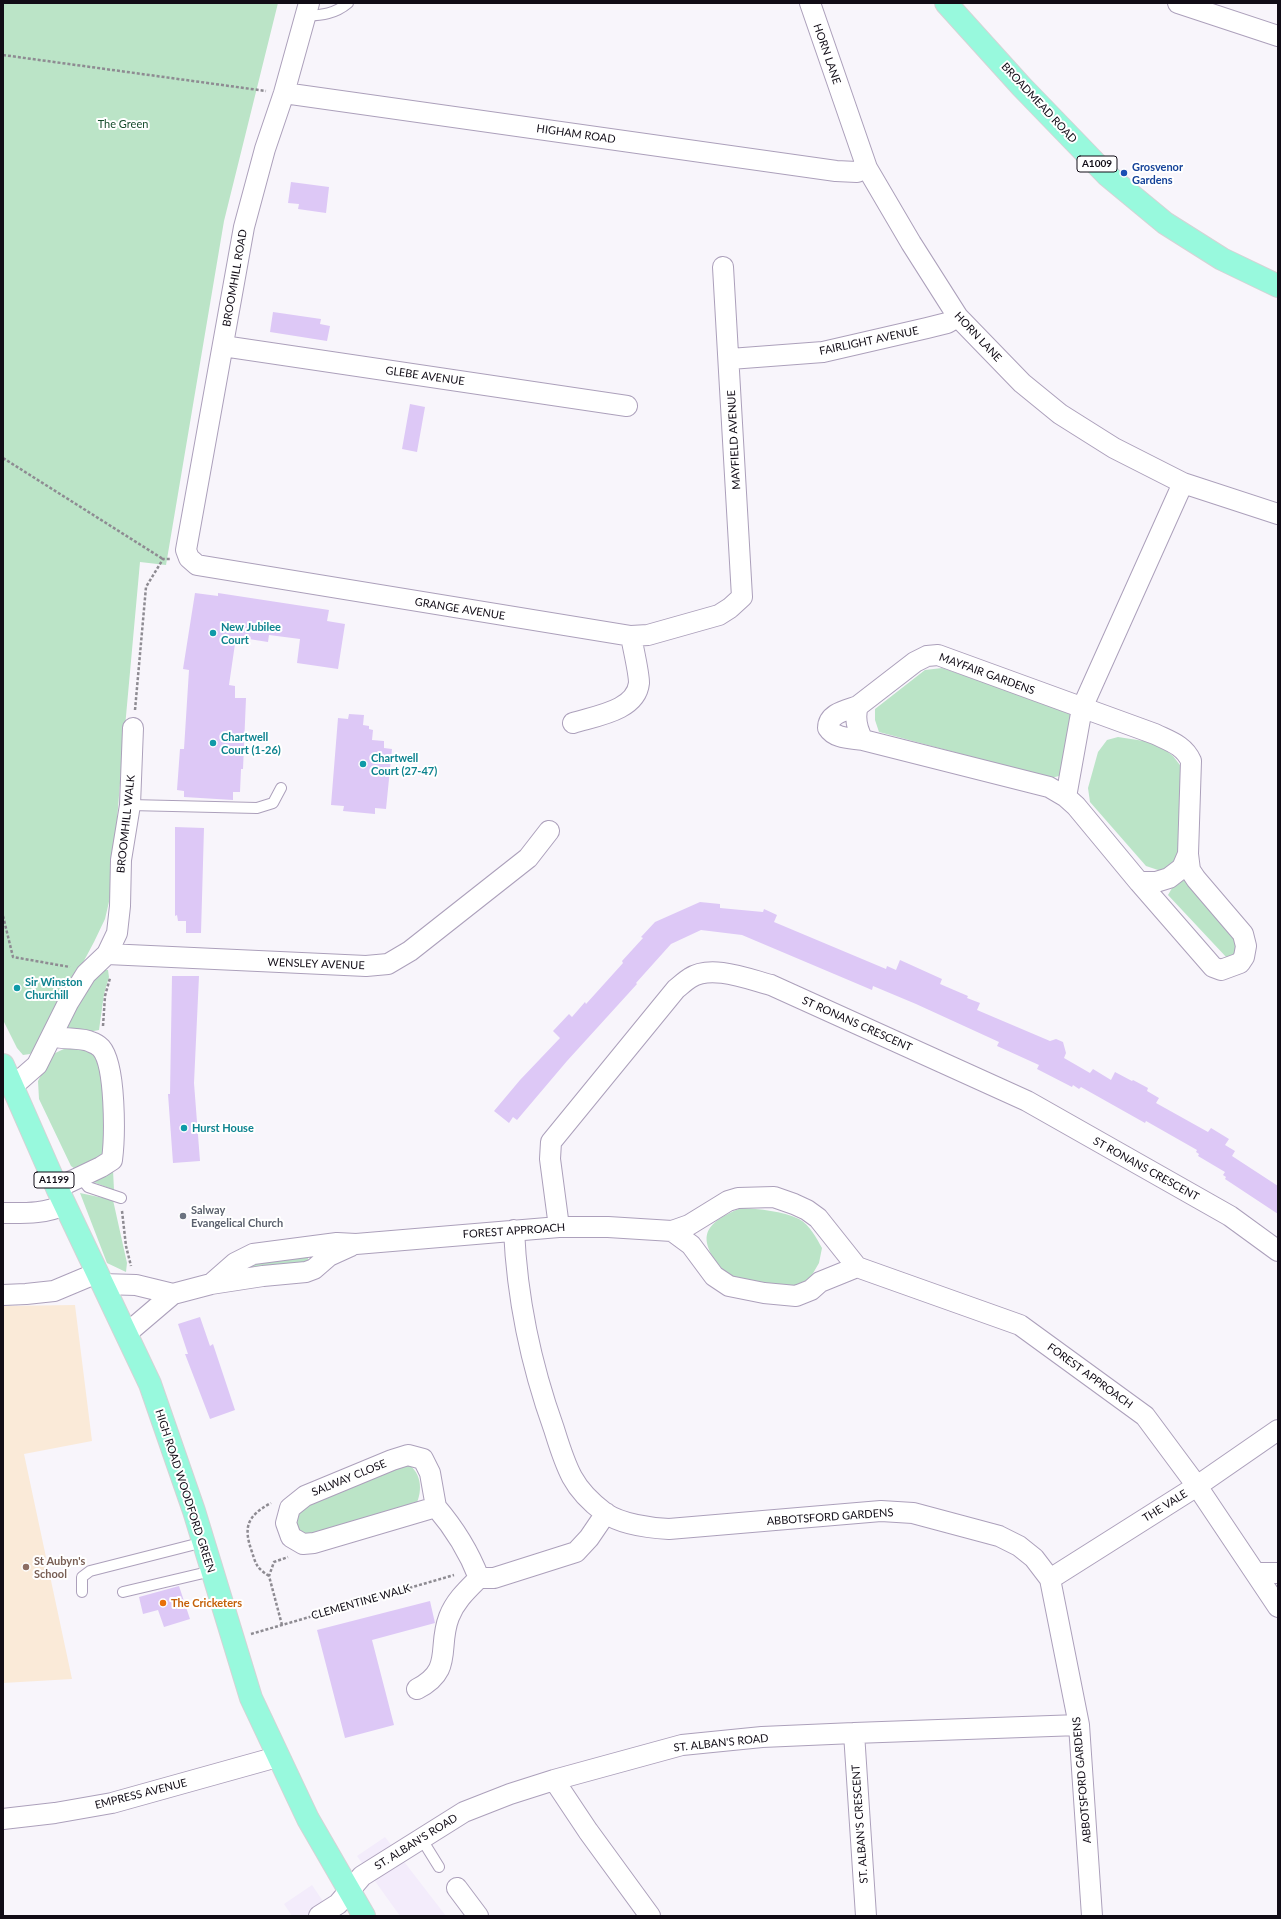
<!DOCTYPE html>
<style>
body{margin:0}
#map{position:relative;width:1281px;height:1919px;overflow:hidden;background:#f8f5fb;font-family:Lato,sans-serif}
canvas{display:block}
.frame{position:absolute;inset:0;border:4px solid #110c16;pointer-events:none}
</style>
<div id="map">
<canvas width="1281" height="1919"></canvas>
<div class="frame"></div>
</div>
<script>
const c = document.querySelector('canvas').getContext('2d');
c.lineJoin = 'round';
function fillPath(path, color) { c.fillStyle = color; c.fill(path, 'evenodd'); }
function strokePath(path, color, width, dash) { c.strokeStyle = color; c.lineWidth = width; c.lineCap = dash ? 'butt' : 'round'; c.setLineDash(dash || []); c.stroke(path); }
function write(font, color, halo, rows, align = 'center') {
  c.font = font + ' Lato,sans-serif'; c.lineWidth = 4; c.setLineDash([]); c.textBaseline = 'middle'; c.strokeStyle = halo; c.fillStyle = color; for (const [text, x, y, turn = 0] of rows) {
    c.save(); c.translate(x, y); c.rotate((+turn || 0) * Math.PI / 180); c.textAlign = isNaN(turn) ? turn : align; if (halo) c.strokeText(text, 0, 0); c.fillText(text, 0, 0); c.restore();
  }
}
fillPath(new Path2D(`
 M385,1837L446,1916H400L357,1856Z
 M312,1885L333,1916H292L284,1904Z`), '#f3ecfb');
fillPath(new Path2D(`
 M75,1305L92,1441L24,1454L72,1679L3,1683V1306Z`), '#faead8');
fillPath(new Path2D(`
 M3,3H278L224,221L166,565L140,562L121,771L111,893L105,919L94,942L38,1047L30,1054L23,1055L17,1048L3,1020Z
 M942,668L1063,709L1072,715L1065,764L1059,776L1051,778L879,732L875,720V709L925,670Z
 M1118,737L1157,743L1173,756L1186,773L1185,839L1174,866L1161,871L1146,866L1090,802L1088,788L1098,752L1107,740Z
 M1184,880H1190L1240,936V956L1227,958L1168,895L1175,883Z
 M101,969L108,970L109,977L104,994L99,1030L83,1033H68L62,1025Z
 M68,1047L92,1050L102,1062L104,1140L103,1154L90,1166L78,1171L71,1166L39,1099L38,1081L51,1055Z
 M113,1170L114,1190L88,1180Z
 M80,1193L113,1200L127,1263L126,1272L107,1263Z
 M741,1208C760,1209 782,1211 799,1219C810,1225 817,1239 822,1248L819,1263L809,1280L791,1289L726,1276C699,1241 697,1226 741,1208Z
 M307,1256L309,1261L251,1271L246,1268V1263Z
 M407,1463C423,1474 423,1493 414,1509L306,1537L290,1526L297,1506Z`), '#bbe4c7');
fillPath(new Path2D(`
 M291,182L329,187L326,213L298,209L299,204L288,203Z
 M273,312L321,319L320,324L330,326L327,341L270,332Z
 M410,404L425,407L417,452L402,449Z
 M195,593L218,596V593L329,610L327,621L345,624L338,669L297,663L300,639L269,635L268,642L236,637L229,685L235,686V698H246L243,769H241L240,792H233V800L184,797V791L177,790L180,749H184L189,670L183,669Z
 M349,714L364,715L363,725L369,726V729L373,730L372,740L384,741V748L392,749L386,809L375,808V814L343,811L344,806L331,805L338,718L348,719Z
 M175,827L204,828L201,933H186V921H178L177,915L175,916Z
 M700,902L720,904V908L763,912L764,909L777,915L774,922L886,969L887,966L896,970L900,960L942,979L940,984L968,996L967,998L980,1003L977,1010L1050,1041L1056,1039L1063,1042L1066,1053L1064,1058L1090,1073L1093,1069L1111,1080L1115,1072L1132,1081L1133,1080L1148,1088L1147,1091L1159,1098L1156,1103L1208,1132L1211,1128L1229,1139L1225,1145L1235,1151L1232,1156L1278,1186V1214L1225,1179L1226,1177L1223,1175L1225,1172L1198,1156L1199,1154L1196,1152L1197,1150L1146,1121L1145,1123L1081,1087L1079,1089L1073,1085L1072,1087L1037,1069L1039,1065L997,1046L999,1042L916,1004L873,986L872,990L742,935L701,930L671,944L636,983L637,984L567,1061L517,1120L513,1117L509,1123L494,1111L520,1080L560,1038L553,1031L569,1014L572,1017L585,1002L586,1004L623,963L622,961L643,938L641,937L655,922Z
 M172,976H199L194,1083L200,1161L173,1163L168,1094H170Z
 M200,1317L210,1346L213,1344L235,1410L210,1419L185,1354H188L178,1324Z
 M179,1586L190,1619L164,1627L158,1610L143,1614L139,1597Z
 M430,1601L435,1623L372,1640L394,1725L345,1738L317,1630Z`), '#ddc8f6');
const lane = new Path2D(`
 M306,16C322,15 335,14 348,3
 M130,805L257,808L273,803L281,788
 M80,1177L88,1187L121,1198
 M82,1592V1577L90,1571L204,1542
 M123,1592L212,1571
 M421,1838L439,1867`);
const street = new Path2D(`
 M309,3L284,93L265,149L244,227L186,550L189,558L197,565L631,636L648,635L719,615L730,608L742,597L723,267
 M810,3L867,168L911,243L958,317L1022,383L1060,414L1114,448L1183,483L1278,514
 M1178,3L1278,36
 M284,93L836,171L857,172L867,168
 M223,346L627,406
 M730,359L823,352L927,328L947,323L958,317
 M938,655L1155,734C1169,741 1184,745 1191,761L1188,854L1182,868L1169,878L1156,882H1139L1076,806L1066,797L1049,787L863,740C857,729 854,718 858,706L915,662L927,656Z
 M858,706C847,710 828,713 828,728C835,739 851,738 863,740
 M573,723C595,716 636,711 639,683C639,672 633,648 631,636
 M1066,797L1082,708L1183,483
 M1139,882L1213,967L1221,970L1240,963L1244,957L1246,946L1243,934L1196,879L1190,870L1188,854
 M107,954L366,966L388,964L410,951L528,858L549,831
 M52,1036C63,1040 82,1037 91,1042C94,1043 99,1046 101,1048C116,1065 115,1137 112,1160L101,1167L57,1188
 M13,1086L37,1065L68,1003L86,974L107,954L117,933L120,906L121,860L130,805L133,728
 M3,1213C26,1213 43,1214 65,1205
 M559,1227L550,1159L551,1142L676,989C680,986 685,981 690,978C711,964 748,979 771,985L1027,1101L1230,1216L1278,1251
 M514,1230C517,1298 531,1365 554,1429C559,1445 564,1462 572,1477C579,1490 593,1504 605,1513C621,1524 650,1528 669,1529L881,1511L913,1513L999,1536L1019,1546L1034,1558L1050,1579L1079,1725L1092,1916
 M672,1231L691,1245L714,1276L729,1286L764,1293L796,1296L811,1290L820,1282L857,1267
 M102,1284L136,1285L173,1294
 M211,1284L235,1263L253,1254L337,1243L356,1244L559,1227H608L672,1231L689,1225L728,1201L738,1198L774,1197L794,1204L807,1210L818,1218L857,1267L1020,1325L1145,1416L1197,1486L1278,1607
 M3,1295L26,1294L54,1291L97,1273
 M126,1334L173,1294L211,1284L263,1276L306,1272L314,1269L329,1256L351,1246
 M436,1507L430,1473L423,1459L408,1455L392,1460L305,1496L290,1508L286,1523L291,1537L303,1544L314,1543L436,1507C454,1528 469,1552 479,1578H494L576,1552L589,1538L606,1513
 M1256,1573H1278
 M1050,1579L1197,1486L1278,1430
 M417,1689C454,1670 437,1648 449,1617C455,1601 467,1590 479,1578
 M854,1733L866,1916
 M554,1780L588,1831L650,1916
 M3,1819L55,1813L112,1803L277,1757
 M457,1888L478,1916
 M319,1916L338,1904L362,1876L464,1812L510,1794L554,1780L682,1745L762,1737L854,1733L1079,1725`);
const primary = new Path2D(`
 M946,3L1021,86L1107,175L1165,223L1222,259L1278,286
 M3,1065L57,1188L150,1384L194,1511L251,1698L308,1819L364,1916`);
strokePath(lane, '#aca0bb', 12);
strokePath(street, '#aca0bb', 22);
strokePath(primary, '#d4d3d5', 24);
strokePath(new Path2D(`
 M3,55L266,91
 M3,458L163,559
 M135,710L146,587L163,559H170
 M3,916L13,957L70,967
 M103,1026L105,996L110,978
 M122,1211L126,1246L131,1266
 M269,1576C257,1568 256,1565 252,1552C243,1527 247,1516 271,1503
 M282,1625L269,1576L274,1562L288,1557
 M251,1634L454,1575`), '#8e8b92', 2.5, [3, 2]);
strokePath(lane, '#fff', 10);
strokePath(street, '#fff', 20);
strokePath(primary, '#98f9dd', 22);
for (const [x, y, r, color] of [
 [1124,173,4,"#1a4fb4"],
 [213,633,4,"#0f9aa8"],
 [213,743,4,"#0f9aa8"],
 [363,764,4,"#0f9aa8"],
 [17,988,4,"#0f9aa8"],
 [184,1128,4,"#0f9aa8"],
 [183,1216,4,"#6b7280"],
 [26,1567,4,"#8d6e63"],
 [163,1603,4,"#e8710a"]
]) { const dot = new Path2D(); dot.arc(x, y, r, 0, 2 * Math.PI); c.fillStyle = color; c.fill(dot); strokePath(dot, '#fff', 1.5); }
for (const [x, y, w] of [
 [1097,164,40],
 [54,1180,40]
]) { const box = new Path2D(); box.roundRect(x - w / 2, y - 8, w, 16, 3); c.fillStyle = '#fff'; c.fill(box); strokePath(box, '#110c16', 1); }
write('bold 10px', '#110c16', null, [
 ["A1009",1097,164],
 ["A1199",54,1180]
]);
write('11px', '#110c16', '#fff', [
 ["HORN LANE",827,54,71],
 ["BROADMEAD ROAD",1039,103,47],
 ["HIGHAM ROAD",576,134,8],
 ["BROOMHILL ROAD",235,278,-80],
 ["HORN LANE",978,337,47],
 ["FAIRLIGHT AVENUE",869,341,-12],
 ["GLEBE AVENUE",425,376,8],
 ["MAYFIELD AVENUE",734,440,-93],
 ["GRANGE AVENUE",460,609,9],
 ["MAYFAIR GARDENS",987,674,20],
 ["BROOMHILL WALK",126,824,-84],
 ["WENSLEY AVENUE",316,964,2],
 ["ST RONANS CRESCENT",857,1024,24],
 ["ST RONANS CRESCENT",1146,1169,29],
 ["FOREST APPROACH",514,1231,-4],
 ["FOREST APPROACH",1090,1376,36],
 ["SALWAY CLOSE",349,1478,-22],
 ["HIGH ROAD WOODFORD GREEN",185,1491,72],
 ["THE VALE",1165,1506,-32],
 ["ABBOTSFORD GARDENS",830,1517,-4],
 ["CLEMENTINE WALK",361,1602,-16],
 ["ST. ALBAN'S ROAD",721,1743,-6],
 ["ABBOTSFORD GARDENS",1082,1780,-95],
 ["EMPRESS AVENUE",141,1794,-14],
 ["ST. ALBAN'S CRESCENT",860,1824,-94],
 ["ST. ALBAN'S ROAD",416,1842,-32]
]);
write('11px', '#154b2b', '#fff', [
 ["The Green",123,124]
]);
write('bold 11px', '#164399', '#fff', [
 ["Grosvenor",1132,167],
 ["Gardens",1132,180]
], 'left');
write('bold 11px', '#0d838f', '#fff', [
 ["New Jubilee",221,627],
 ["Court",221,640],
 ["Chartwell",221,737],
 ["Court (1-26)",221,750],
 ["Chartwell",371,758],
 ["Court (27-47)",371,771],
 ["Sir Winston",25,982],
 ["Churchill",25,995],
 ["Hurst House",192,1128]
], 'left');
write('bold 11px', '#5b616d', '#fff', [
 ["Salway",191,1210],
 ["Evangelical Church",191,1223]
], 'left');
write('bold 11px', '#785e54', '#fff', [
 ["St Aubyn's",34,1561],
 ["School",34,1574]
], 'left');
write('bold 11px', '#c56008', '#fff', [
 ["The Cricketers",171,1603]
], 'left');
</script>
